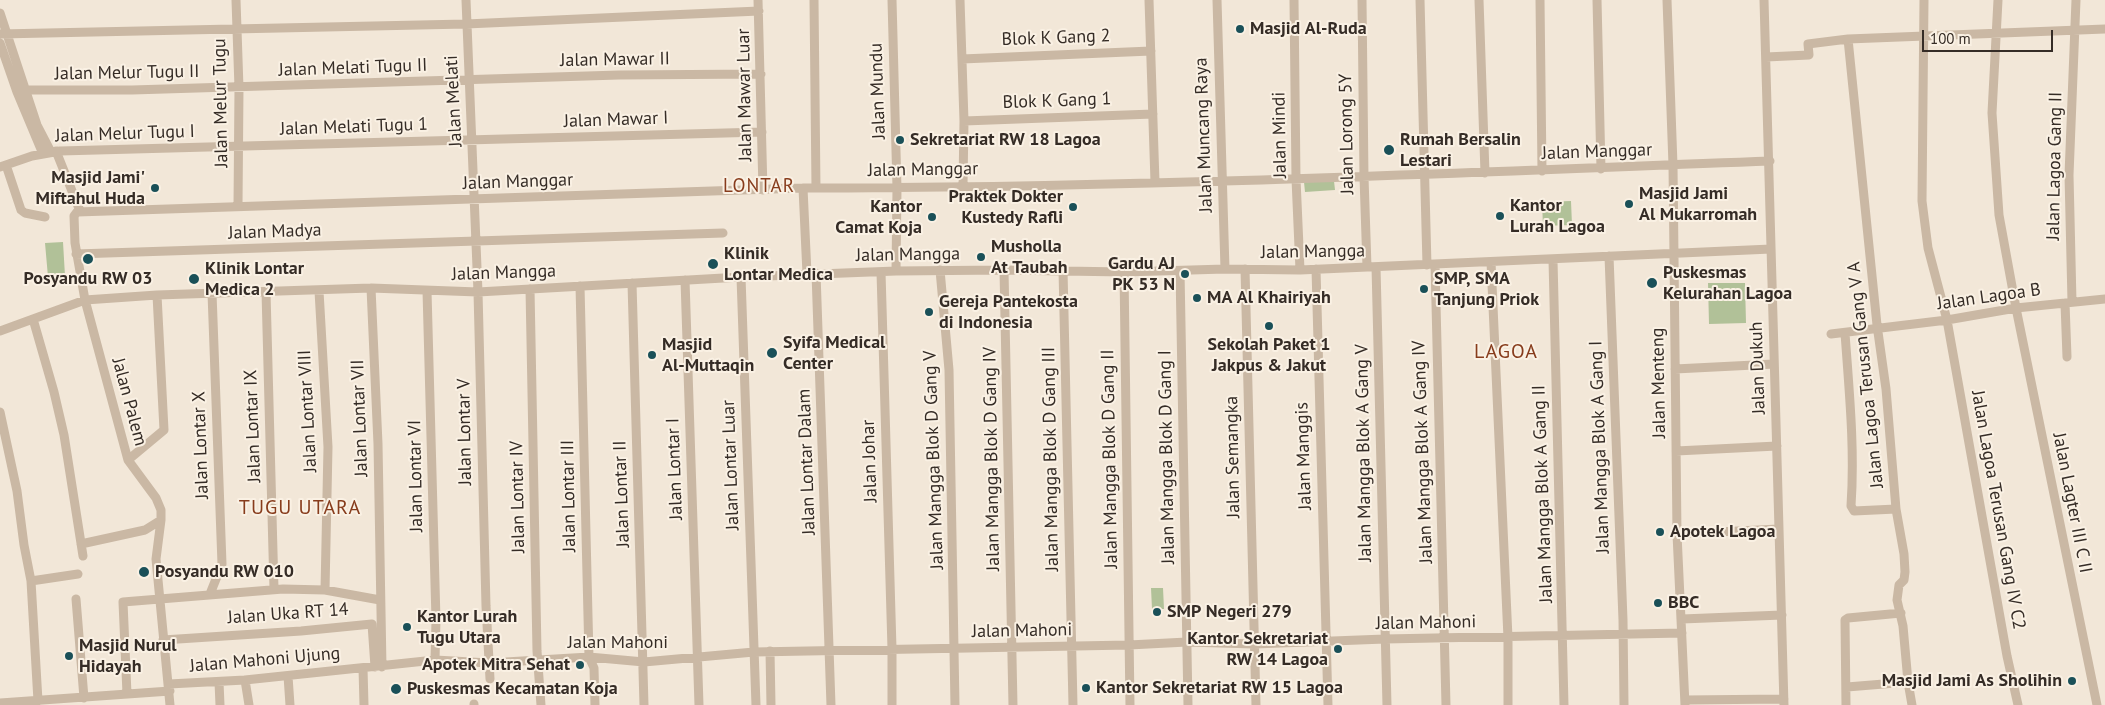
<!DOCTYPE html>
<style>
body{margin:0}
#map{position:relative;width:2105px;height:705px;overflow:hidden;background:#f2e7d8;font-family:"PT Sans",sans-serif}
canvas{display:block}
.scale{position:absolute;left:1922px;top:30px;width:131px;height:22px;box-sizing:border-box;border:2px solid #352c26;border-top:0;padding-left:6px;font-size:15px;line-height:18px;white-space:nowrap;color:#352c26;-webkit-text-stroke:4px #faf1e4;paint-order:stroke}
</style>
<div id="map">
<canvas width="2105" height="705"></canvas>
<div class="scale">100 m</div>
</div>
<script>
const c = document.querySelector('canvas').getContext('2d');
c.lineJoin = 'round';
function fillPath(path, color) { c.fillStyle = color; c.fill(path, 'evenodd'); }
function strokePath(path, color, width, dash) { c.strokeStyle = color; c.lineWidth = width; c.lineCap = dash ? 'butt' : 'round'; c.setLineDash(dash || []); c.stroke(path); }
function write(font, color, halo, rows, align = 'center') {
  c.font = font + ' "PT Sans",sans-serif'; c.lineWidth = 4; c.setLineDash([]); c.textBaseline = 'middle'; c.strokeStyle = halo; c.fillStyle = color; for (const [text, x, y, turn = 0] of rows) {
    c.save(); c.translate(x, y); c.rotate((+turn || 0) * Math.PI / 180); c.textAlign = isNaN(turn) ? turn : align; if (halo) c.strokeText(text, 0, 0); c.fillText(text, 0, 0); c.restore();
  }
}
fillPath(new Path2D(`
 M1334,181L1335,190L1305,192L1304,182Z
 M1571,201L1572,225L1543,226L1542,202Z
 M63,242L65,276L48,277L45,243Z
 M1708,283H1745L1746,323L1709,324Z
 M1151,588H1163L1164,609H1152Z`), '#b1c198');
strokePath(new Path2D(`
 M236,0L239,88L238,205
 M466,0L478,292L486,606L490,679
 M758,0L763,190
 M814,0L816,188
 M892,0L897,188L896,271
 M960,0L964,121L963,185
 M1149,0L1155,182
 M1217,0L1225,269
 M1294,0L1296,179L1300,270
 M1362,0L1364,177L1367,267
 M1420,0L1427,265
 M1479,0L1485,173
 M1540,0L1542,171
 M1597,0L1601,169
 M1667,0L1673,165L1677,534L1685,705
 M1764,0L1784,705
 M1924,0L1922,201L1928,248L1947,320L2007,656L2018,705
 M1998,0L1992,113L1999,215L2016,308L2097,705
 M0,13L37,125L51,152
 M0,34L466,24L759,11
 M1848,39L1877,325L1886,389L1896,509L1904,554L1905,572L1904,580L1899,585L1897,600L1903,626L1908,682L1912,705
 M0,43L17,92L43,154
 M1766,57L1809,55L1808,44L1848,39L2105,29
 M962,59L1151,51
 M17,92L25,90H132L619,75L761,74
 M964,121L1153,114
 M56,151L80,211
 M6,165L21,210L25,213L45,217
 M0,167L32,156L60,151L762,132
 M803,188L807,274
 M76,254L723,233
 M1609,256L1623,620L1624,705
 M1553,260L1564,705
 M1491,262L1508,638V705
 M1435,264L1446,705
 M1376,267L1387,705
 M1245,269L1256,705
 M1316,269L1328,705
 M940,270L949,370L955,705
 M1004,270L1013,705
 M1063,270L1073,705
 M1180,271L1188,705
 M881,272L892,649V705
 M1124,272L1130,705
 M816,273L831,705
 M741,277L756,705
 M685,280L699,705
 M632,283L644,705
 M580,286L589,657L594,668L595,705
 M371,288L378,444L382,667
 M530,289L537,651L541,705
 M319,291L328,447L325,590
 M427,291L436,620L435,660
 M266,292L274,589
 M2072,302L2069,175L2076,0
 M2065,303L2067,357
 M33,319L54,392L64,435L83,556
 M0,331L85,300L157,295L371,288L478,292L741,277L896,271L1004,270L1124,272L1225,269L1300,270L1771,249
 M1845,333C1849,390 1855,448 1851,506L1854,511L1896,509
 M1831,334L1947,320L2016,308L2105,299
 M1675,369L1774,364
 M0,412L17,491L24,545L31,581L38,701
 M1676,451L1777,446
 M128,460L164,430L157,295
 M1677,534L1779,529
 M81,544L145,530L161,520
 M31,581L78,574
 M210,594L222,564L212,293
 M76,599L84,698
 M1682,619L1782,615
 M163,640L301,631L372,624L375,667
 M770,651L771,705
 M363,668L364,705
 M288,676L290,705
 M245,680L249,705
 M219,682L220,705
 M169,684L245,680L435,660L489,663L589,657L644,662L754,652L1129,645L1187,642L1254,644L1385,639L1682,633
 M1847,687L1908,682
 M127,694L123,602L283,589L325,590L380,600
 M1685,700L1784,699
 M0,703L170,691
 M474,704V705
 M170,705L156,559L161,520V510L156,498L128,460L85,300L75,243L74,216L77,212L803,188C1126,188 1448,173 1770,161
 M1846,705L1845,620L1848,618L1901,613`), '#cab8a4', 9);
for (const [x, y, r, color] of [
 [1240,29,5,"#1a5058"],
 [900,140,5,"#1a5058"],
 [1389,150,6,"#1a5058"],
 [155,188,5,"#1a5058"],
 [1629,204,5,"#1a5058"],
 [1073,207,5,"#1a5058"],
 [1500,216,5,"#1a5058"],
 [932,217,5,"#1a5058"],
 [981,257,5,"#1a5058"],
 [88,259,6,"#1a5058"],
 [713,264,6,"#1a5058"],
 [1185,274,5,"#1a5058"],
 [194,279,6,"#1a5058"],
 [1652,283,6,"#1a5058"],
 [1424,289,5,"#1a5058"],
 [1197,298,5,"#1a5058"],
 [929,312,5,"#1a5058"],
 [1269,326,5,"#1a5058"],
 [772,353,6,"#1a5058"],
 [652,355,5,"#1a5058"],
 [1660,532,5,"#1a5058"],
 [144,572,6,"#1a5058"],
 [1658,603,5,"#1a5058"],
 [1157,612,5,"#1a5058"],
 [407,627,5,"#1a5058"],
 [1338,649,5,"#1a5058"],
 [69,656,5,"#1a5058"],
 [580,665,5,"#1a5058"],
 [2072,681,5,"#1a5058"],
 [1086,688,5,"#1a5058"],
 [396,689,6,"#1a5058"]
]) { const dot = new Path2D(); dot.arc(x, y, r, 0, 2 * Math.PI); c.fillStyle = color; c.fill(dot); strokePath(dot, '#faf1e4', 2); }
write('bold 18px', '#352c26', '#faf1e4', [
 ["Masjid Al-Ruda",1250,29],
 ["Sekretariat RW 18 Lagoa",910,140],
 ["Rumah Bersalin",1400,140],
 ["Lestari",1400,161],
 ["Masjid Jami'",145,178,"right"],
 ["Miftahul Huda",145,199,"right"],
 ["Masjid Jami",1639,194],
 ["Al Mukarromah",1639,215],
 ["Praktek Dokter",1063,197,"right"],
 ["Kustedy Rafli",1063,218,"right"],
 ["Kantor",1510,206],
 ["Lurah Lagoa",1510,227],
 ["Kantor",922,207,"right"],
 ["Camat Koja",922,228,"right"],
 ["Musholla",991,247],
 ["At Taubah",991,268],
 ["Klinik",724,254],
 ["Lontar Medica",724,275],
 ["Gardu AJ",1175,264,"right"],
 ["PK 53 N",1175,285,"right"],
 ["Klinik Lontar",205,269],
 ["Medica 2",205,290],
 ["Puskesmas",1663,273],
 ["Kelurahan Lagoa",1663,294],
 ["Posyandu RW 03",88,279,"center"],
 ["SMP, SMA",1434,279],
 ["Tanjung Priok",1434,300],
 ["MA Al Khairiyah",1207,298],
 ["Gereja Pantekosta",939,302],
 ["di Indonesia",939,323],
 ["Syifa Medical",783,343],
 ["Center",783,364],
 ["Masjid",662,345],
 ["Al-Muttaqin",662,366],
 ["Sekolah Paket 1",1269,345,"center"],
 ["Jakpus & Jakut",1269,366,"center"],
 ["Apotek Lagoa",1670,532],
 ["Posyandu RW 010",155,572],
 ["BBC",1668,603],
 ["SMP Negeri 279",1167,612],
 ["Kantor Lurah",417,617],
 ["Tugu Utara",417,638],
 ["Kantor Sekretariat",1328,639,"right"],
 ["RW 14 Lagoa",1328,660,"right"],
 ["Masjid Nurul",79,646],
 ["Hidayah",79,667],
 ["Apotek Mitra Sehat",570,665,"right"],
 ["Masjid Jami As Sholihin",2062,681,"right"],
 ["Kantor Sekretariat RW 15 Lagoa",1096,688],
 ["Puskesmas Kecamatan Koja",407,689]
], 'left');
write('18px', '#352c26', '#faf1e4', [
 ["Blok K Gang 2",1056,38,-2],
 ["Jalan Mawar II",615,60,-1],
 ["Jalan Melati Tugu II",353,68,-2],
 ["Jalan Melur Tugu II",127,73,-1],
 ["Jalan Mundu",878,91,-92],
 ["Jalan Mawar Luar",745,95,-91],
 ["Jalan Melati",454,101,-93],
 ["Blok K Gang 1",1057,101,-2],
 ["Jalan Melur Tugu",221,103,-91],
 ["Jalan Mawar I",616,120,-2],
 ["Jalan Melati Tugu 1",354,127,-2],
 ["Jalan Melur Tugu I",125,134,-2],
 ["Jalan Lorong 5Y",1347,134,-91],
 ["Jalan Muncang Raya",1204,135,-92],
 ["Jalan Mindi",1280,135,-91],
 ["Jalan Manggar",1597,152,-2],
 ["Jalan Lagoa Gang II",2055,166,-89],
 ["Jalan Manggar",923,170,-1],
 ["Jalan Manggar",518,182,-2],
 ["Jalan Madya",275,232,-2],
 ["Jalan Mangga",1313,252,-1],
 ["Jalan Mangga",908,255,-1],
 ["Jalan Mangga",504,273,-2],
 ["Jalan Lagoa B",1989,297,-8],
 ["Jalan Dukuh",1758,368,-92],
 ["Jalan Lagoa Terusan Gang V A",1866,375,-96],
 ["Jalan Menteng",1659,383,-91],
 ["Jalan Palem",129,402,75],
 ["Jalan Lontar VIII",308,411,-93],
 ["Jalan Lontar VII",360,418,-92],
 ["Jalan Lontar IX",253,426,-92],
 ["Jalan Lontar V",465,432,-91],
 ["Jalan Lontar X",201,445,-92],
 ["Jalan Mangga Blok A Gang I",1600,447,-92],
 ["Jalan Mangga Blok A Gang IV",1423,452,-92],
 ["Jalan Mangga Blok A Gang V",1364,453,-91],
 ["Jalan Manggis",1304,456,-92],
 ["Jalan Mangga Blok D Gang I",1167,457,-91],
 ["Jalan Semangka",1233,457,-91],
 ["Jalan Mangga Blok D Gang IV",992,459,-91],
 ["Jalan Mangga Blok D Gang III",1051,459,-91],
 ["Jalan Mangga Blok D Gang II",1110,459,-91],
 ["Jalan Mangga Blok D Gang V",934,460,-92],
 ["Jalan Johar",870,461,-92],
 ["Jalan Lontar Dalam",807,462,-92],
 ["Jalan Lontar Luar",731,465,-92],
 ["Jalan Lontar I",675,469,-92],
 ["Jalan Lontar VI",416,476,-91],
 ["Jalan Lontar II",622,494,-92],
 ["Jalan Mangga Blok A Gang II",1543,494,-92],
 ["Jalan Lontar III",569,496,-91],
 ["Jalan Lontar IV",518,497,-91],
 ["Jalan Lagter III C II",2072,503,79],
 ["Jalan Lagoa Terusan Gang IV C2",1998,510,80],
 ["Jalan Uka RT 14",288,614,-4],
 ["Jalan Mahoni",1426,623,-1],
 ["Jalan Mahoni",1022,631,-1],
 ["Jalan Mahoni",618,643],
 ["Jalan Mahoni Ujung",265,660,-5]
]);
c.letterSpacing = '1px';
write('19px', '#873c1c', '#faf1e4', [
 ["LONTAR",759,187]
]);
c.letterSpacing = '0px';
c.letterSpacing = '1px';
write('20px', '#873c1c', '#faf1e4', [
 ["LAGOA",1506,352],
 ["TUGU UTARA",300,508]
]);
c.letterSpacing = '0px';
</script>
